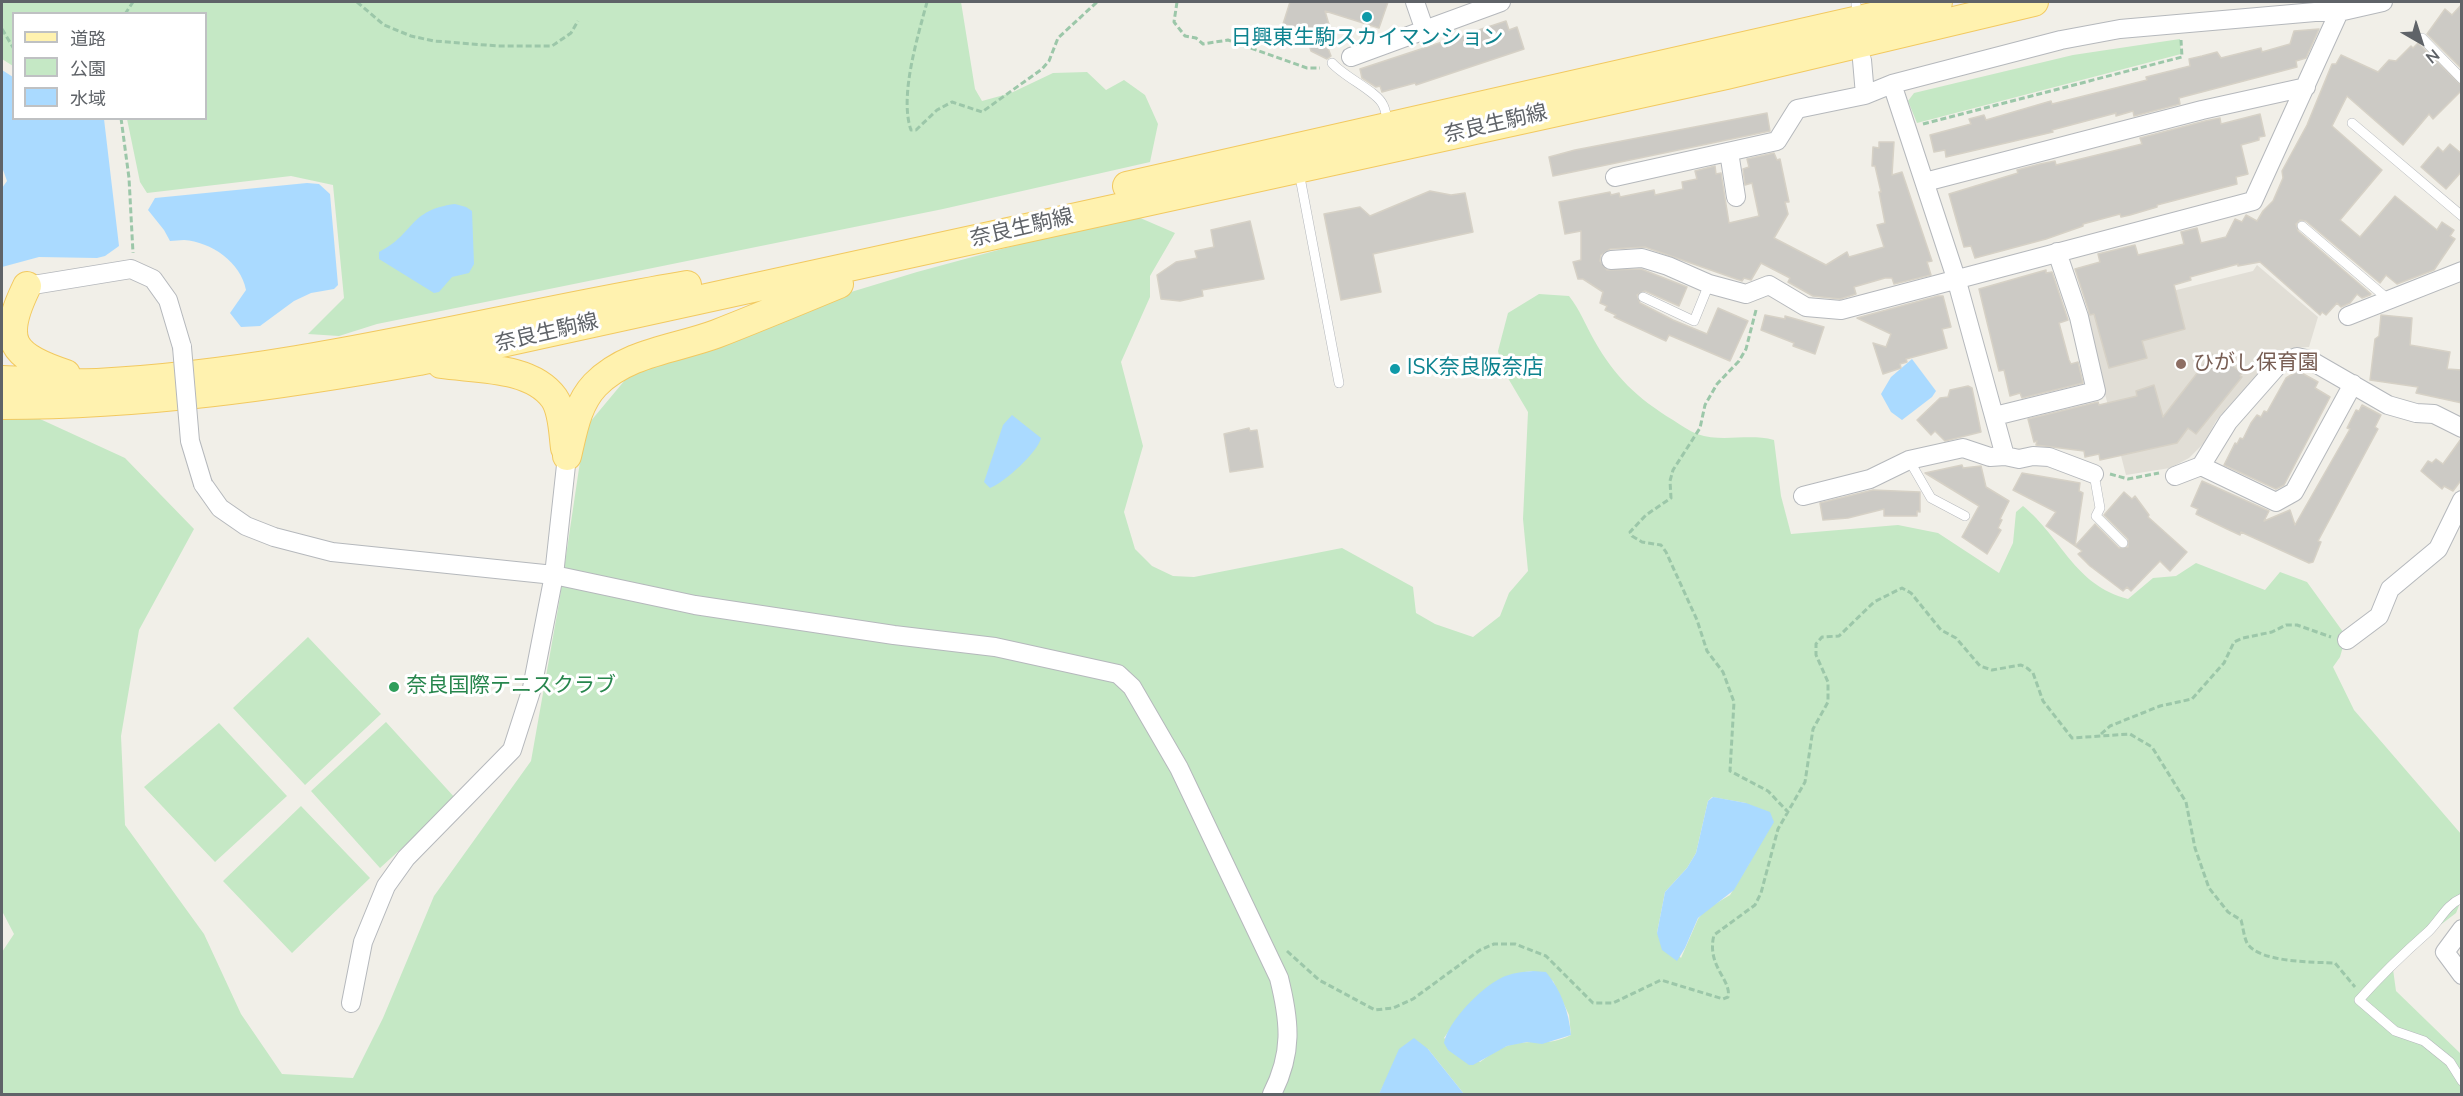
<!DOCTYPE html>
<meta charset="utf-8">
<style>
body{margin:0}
#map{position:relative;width:2463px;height:1096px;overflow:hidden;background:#f1efe8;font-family:"Nunito Sans","Noto Sans JP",sans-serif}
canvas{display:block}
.frame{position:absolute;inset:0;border:3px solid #5f6368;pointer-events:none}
.legend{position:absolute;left:12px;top:12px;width:195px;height:108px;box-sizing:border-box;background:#fff;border:2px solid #bfc1c3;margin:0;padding:8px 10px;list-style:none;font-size:18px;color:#5f6368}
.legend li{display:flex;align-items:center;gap:12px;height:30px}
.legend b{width:30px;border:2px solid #bfc1c3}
.north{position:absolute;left:2391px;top:12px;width:60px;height:60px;-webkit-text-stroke:4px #fff;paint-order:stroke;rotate:141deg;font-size:16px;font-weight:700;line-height:24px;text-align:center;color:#5f6368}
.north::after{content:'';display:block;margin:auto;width:21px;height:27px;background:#5f6368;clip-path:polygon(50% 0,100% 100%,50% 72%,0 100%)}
</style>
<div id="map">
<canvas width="2463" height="1096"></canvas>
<div class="frame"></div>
<ul class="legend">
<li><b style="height:8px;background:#fff2af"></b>道路</li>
<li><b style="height:16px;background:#c5e8c5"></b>公園</li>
<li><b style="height:16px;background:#aadaff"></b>水域</li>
</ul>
<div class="north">N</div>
</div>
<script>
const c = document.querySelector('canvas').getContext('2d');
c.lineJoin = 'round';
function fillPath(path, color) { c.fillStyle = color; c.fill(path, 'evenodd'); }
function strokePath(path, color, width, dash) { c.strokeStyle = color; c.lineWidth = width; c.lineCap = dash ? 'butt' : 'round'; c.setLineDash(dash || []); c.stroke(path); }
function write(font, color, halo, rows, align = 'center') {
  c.font = font + ' "Nunito Sans","Noto Sans JP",sans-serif'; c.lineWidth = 6; c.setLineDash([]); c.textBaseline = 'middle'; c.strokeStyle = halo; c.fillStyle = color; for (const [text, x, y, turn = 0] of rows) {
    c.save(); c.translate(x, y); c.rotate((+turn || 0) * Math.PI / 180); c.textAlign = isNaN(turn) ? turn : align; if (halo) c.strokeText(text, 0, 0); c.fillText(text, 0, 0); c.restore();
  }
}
fillPath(new Path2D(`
 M2257,265L2318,317L2309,347L2291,348L2274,356L2216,421L2204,443L2189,458L2170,468L2126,475L2084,313L2253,271Z`), '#e1ded6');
fillPath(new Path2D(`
 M2,2H961L975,89L982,101L1011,93L1053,73L1087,72L1106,90L1124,80L1145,95L1158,124L1150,162L943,209L377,324L339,336L308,334L344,298L333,185L291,176L147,193L140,182L127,119L206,118V14H14L13,66L2,59Z
 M2180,39L2181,54L1917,123L1908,101L1914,93L2073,55Z
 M1131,214L1175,233L1150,276V297L1121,362L1143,446L1124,512L1135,549L1152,566L1173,576L1194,577L1342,548L1413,587L1416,613L1435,624L1473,637L1500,616L1509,593L1528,571L1523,519L1528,412L1502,368L1498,351L1508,313L1539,294L1569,296C1580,310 1585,324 1594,340C1615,377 1637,398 1673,420C1681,425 1689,431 1697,434C1723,443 1747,433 1774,440L1781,496L1791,534L1898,525L1938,533L1999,573L2013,543L2016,512L2023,506C2062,538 2074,585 2128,599L2153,578L2176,576L2196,563L2265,590L2280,572L2307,582L2346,636L2340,657L2333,667L2354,710L2461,834V901L2456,913L2392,962L2396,991L2461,1054V1094H1464L1428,1049L1383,1086L1379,1094H2V952L14,934L2,911V415L16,408L125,458L194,529L139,630L121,736L125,825L204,934L241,1014L282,1074L353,1078L383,1018L434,896L531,761L559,603L585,428L630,374L724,342L851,292L917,272ZM1712,797L1746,803L1750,862L1730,895L1705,910L1698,919L1681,958L1657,933L1665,892L1687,868L1696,853L1708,801ZM1533,971L1553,981L1569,1015L1571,1035C1549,1046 1540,1040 1519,1043C1504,1045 1492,1053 1480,1062L1444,1038C1468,1005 1490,975 1533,971Z
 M308,637L381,714L305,785L233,708Z
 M386,722L456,799L380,868L311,791Z
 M219,723L287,796L215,862L144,787Z
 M301,806L370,878L292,953L223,881Z`), '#c5e8c5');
fillPath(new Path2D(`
 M2,70L13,77L14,118L104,119L119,246L105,256L97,258L39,257L2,267V188L7,181L2,167Z
 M307,183L319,184L330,194L338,285L334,289L311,293L294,301L260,326L241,327L230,313L246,290C241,262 211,242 184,240C179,240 175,241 170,241L164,230L148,210L155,198Z
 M455,204L466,207L472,211L474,264L469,273L452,277L439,292L434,293L379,259V252C415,234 408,210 455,204Z
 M1912,359L1936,391L1932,397L1902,420L1891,412L1881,394L1891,377Z
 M1012,415L1041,438C1038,452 1004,483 990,488L984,482L1003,425Z
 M1713,797L1746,803L1770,812L1774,822L1734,890L1698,918L1685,948L1677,961L1662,950L1657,933L1665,892L1687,868L1696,853L1708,801Z
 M1533,971L1546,972C1561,990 1569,1012 1571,1035L1542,1044L1527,1042L1507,1046L1473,1065H1469L1448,1050L1444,1043C1448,1021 1481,988 1501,978C1511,973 1522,972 1533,971Z
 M1414,1038L1428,1049L1464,1094H1379L1399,1049Z`), '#aadaff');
const building = new Path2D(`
 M1290,2H1388L1379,28L1325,11L1333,38L1325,40L1331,56L1327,59L1311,51L1304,30L1283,24Z
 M2462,4V69L2427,34L2445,9L2452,15Z
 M1506,21L1509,30L1517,27L1524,49L1416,85L1415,83L1382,92L1380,86L1376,87L1362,78L1360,69Z
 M2319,29L2306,58L2296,61L2297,67L2179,98L2180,104L2134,116L2133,111L2116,116V113L2052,130L2053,132L1946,157L1945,150L1934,152L1930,135L1971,124L1969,119L1984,115L1986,120L2051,101L2052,104L2147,80L2146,77L2190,66L2189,59L2202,56L2217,52L2221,58L2261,48L2262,52L2290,44L2294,31Z
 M2418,43L2462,86V90L2433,119L2429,114L2403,145L2347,96L2332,126L2382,170L2340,220L2360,237L2395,196L2437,230L2442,222L2454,230L2450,236L2455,239L2434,270L2397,284L2386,275L2380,283L2306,221L2300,220L2296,224L2298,231L2371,294L2370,295L2362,298L2357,294L2350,303L2341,307L2337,303L2326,315L2322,312L2320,315L2260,262L2238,266V264L2190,277L2191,280L2174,285L2185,329L2142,341L2147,358L2109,368L2094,314L2090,315L2075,269L2100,262L2098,254L2135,245L2138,255L2184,244L2181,232L2197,228L2201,243L2226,237L2235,219L2242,222L2246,215L2257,221L2263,211L2273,201L2283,178L2282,171L2307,125L2332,64H2336L2341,55L2378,72L2389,60L2396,61L2411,46L2413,48Z
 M1767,113L1770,131L1553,176L1549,157L1575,150Z
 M2260,114L2265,136L2259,137V140L2241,145L2248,174L2236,177L2237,184L2157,205V207L2130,215L2121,217L2120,214L2083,224V226L2046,239L1975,258L1971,246L1964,247L1949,194L2018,173L2017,170L2040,164L2055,161L2056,165L2142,144L2140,138L2205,121L2220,118L2221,124Z
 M1879,142H1894L1892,175L1902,172L1932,261L1927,262L1931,275L1894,284L1892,278H1885L1854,287L1856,294L1840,299L1813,296L1788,282L1790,278L1761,263L1751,280L1744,278L1742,281L1645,247L1610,249L1601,255L1600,261L1607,270L1641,269L1687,287L1679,306L1645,291L1637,295L1640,303L1673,320L1707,334L1718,308L1748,321L1730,361L1669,335L1666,341L1614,317L1616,315L1605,310L1607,306L1600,303L1603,292L1583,279H1578L1573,262L1581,260V231L1565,234L1559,202L1610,192L1611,195L1619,193L1620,197L1654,190L1655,195L1683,189L1682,182L1697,179L1695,171L1715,166L1716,174L1721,173L1729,223L1759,216L1752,183L1745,185L1743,169L1749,167L1747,159L1774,153L1777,160L1780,159L1789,202H1785L1788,214L1774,238L1826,265L1847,252L1849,257L1884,247L1877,225L1885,223L1879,192H1881L1875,166H1872L1873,147L1879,148Z
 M2450,144L2462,154V171L2446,189L2421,167L2438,147L2443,152Z
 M1430,191L1451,195L1465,193L1473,232L1373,254L1381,292L1341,300L1324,214L1360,207L1370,216Z
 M1250,221L1264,279L1202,290L1203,296L1180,301L1161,299L1157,275L1176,262L1197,258L1195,251L1214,247L1211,230Z
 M2046,270V273L2052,272L2068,320L2059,323L2069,360L2071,364L2078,362L2083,383L2022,398L2020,393L2010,396L2004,370L1999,371L1996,359L1979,289Z
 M1938,296H1943L1951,327L1942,329L1947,348L1906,359L1907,362L1900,364L1901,368L1883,374L1873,343L1886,347L1891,334L1857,318Z
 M1765,315L1785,319V316L1824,327L1815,354L1793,346L1794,343L1761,330Z
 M2381,315L2412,318L2410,345L2450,352L2447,369L2462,370V403L2416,393L2418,387L2370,380L2375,339L2379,336Z
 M2212,354L2220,360L2222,358L2242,373L2240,376L2242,377L2196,434L2188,428L2177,443L2100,460L2099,454L2085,457L2084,451L2036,445L2037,441L2034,442L2028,419L2098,402L2099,405L2137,396L2136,391L2154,385L2163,417Z
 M2298,371L2318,382L2315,388L2330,397L2284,485L2276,489L2224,465L2235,443L2237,444L2240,438L2243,439L2251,423L2257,415L2261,417L2264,411L2267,412L2286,378Z
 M1968,386L1972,388L1981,432L1945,441L1935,431L1931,435L1917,420L1940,398L1948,397L1950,390Z
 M2362,405L2381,415L2375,427L2378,429L2318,541L2321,542L2313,562L2309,563L2241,532L2240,535L2227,529L2196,514L2198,509L2191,506L2202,481L2269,511L2264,521L2290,510L2295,525L2350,429L2347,428L2356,410L2359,411Z
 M1249,428L1250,431L1257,430L1263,467L1230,472L1224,434Z
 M2461,439L2462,479L2453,491L2444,486L2442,489L2421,471L2428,461L2432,463L2436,459L2443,464Z
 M1962,465L1963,468L1981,466L1986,487L2009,501L2000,519L2002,520L1998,528L2001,530L1987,554L1962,537L1979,506L1925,473Z
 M2022,473L2080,483L2079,491L2083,493L2075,546L2046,526L2056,512L2013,490Z
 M1873,490L1920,492V512L1917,511V516H1884V509L1848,518L1823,520L1820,503Z
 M2124,492L2132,499L2135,496L2149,515L2148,517L2187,552L2170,571L2160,561L2131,591L2127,587L2123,591L2090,566L2078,554L2082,551L2075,546L2095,524L2119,548L2128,547V539L2104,515Z`);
fillPath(building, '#cccac5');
strokePath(building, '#d6d1c6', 1.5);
const lane = new Path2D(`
 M1856,5V2
 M2422,38L2462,79
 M1332,63C1344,77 1378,92 1383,105C1386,110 1386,117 1388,123
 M2352,123L2462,216
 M1299,172L1339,383
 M2302,226L2389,300
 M1643,297L1694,321L1709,284
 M1909,460L1931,498L1965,516
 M2094,474L2100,508L2096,516L2123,543
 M2462,898C2446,905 2441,919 2429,931C2404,953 2381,975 2359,1000L2395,1031L2424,1041L2450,1062L2462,1081`);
const street = new Path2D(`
 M1415,2L1424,28
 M1351,57L1501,2
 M1862,60L1865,95
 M1892,84L1956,278L2005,456
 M1729,152L1736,197
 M1615,177L1777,141L1797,109L1865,95L1892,84L2061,40L2120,29L2315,12H2339L2383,2
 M1925,182L2202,110L2306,87
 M1611,260L1642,258L1668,266L1709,284L1746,294L1769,285L1806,307L1841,310L2253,201L2339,12
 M27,286L131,269L153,279L168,300L182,347
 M2348,316L2462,271
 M1995,416L2096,391L2079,317L2057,252
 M2201,466L2276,502L2294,492L2353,384
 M2175,476L2201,466L2228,422L2280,363L2297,357L2310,360L2388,405L2416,413L2434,414L2462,428
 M203,484L220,508L246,526L274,537L332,552L554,575L695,605L894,635L995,647L1118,674L1132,687L1179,768L1279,978C1290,1022 1293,1053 1272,1094
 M1803,496L1870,479L1909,460L1963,448L1990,457L2005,456L2019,459L2033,456L2049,457L2094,474
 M2347,640L2379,616L2390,589L2438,549L2462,500
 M2462,929L2445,952L2462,975
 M351,1003L363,942L386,886L406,858L512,750L532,688L554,575L567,456`);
const primary = new Path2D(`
 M1127,186L1938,2
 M27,286C0,341 11,356 66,374
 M441,364C476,369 531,366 554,398C563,411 563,433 565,448
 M2,380C33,381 65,384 97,383C296,373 491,318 687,285
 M2,405C145,405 278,386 419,361L1726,75L2034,2
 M567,456C573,431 577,404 595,385C627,352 676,349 716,334C757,318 798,301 839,284`);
strokePath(lane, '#b5b8bc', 10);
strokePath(street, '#b5b8bc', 20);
strokePath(primary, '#f2c960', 30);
strokePath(new Path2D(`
 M357,2L384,25L411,36L434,41L498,46H552L571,33L578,21
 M927,2C918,36 899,96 911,130H916L937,110L952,102L982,112L1042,69L1049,61L1058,38L1097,2
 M1177,2L1174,22L1185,36L1196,38L1203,44L1228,40L1307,68H1320
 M125,14L133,2
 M2,29L14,49
 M121,118L129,178L133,253
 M1923,124L2182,57L2181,40
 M1756,310L1746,349L1739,361L1717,384L1705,405L1700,428L1673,470L1670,481L1671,498L1646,515L1630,532L1632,536L1642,542L1661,545L1666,552L1697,620L1707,651L1723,672L1734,702L1730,771L1768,791L1788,812
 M2110,474L2128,479L2159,473
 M2101,734L2110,726L2160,706L2192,699L2224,663L2234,642L2243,638L2272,632L2286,625H2297L2331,637
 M1287,951L1319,980L1375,1010L1393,1008L1413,999L1480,950L1494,944H1515L1546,956L1593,1003H1613L1661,980L1723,999L1728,997C1732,980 1706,966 1714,935L1755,905L1761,893L1778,829L1805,782L1813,729L1828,702V682L1816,655V644L1822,637L1839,636L1874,602L1902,588L1911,593L1941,630L1956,638L1980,666L1992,670L2021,665L2027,668L2033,673L2043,701L2072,738L2130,734L2152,747L2186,802L2195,848L2209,888L2228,912L2241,920C2243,927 2244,937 2247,943C2259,963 2315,962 2335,963L2355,987`), '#9cc7a9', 3, [6, 3]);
strokePath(lane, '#fff', 9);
strokePath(street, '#fff', 18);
strokePath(primary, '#fff2af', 28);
const streetBridge = new Path2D(`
 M182,347L190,441L203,484`);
strokePath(streetBridge, '#b5b8bc', 20, []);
strokePath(streetBridge, '#fff', 18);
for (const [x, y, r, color] of [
 [1367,17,6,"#0f9aa8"],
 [2181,364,6,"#8d6e63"],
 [1395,369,6,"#0f9aa8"],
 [394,687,6,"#2e9e5b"]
]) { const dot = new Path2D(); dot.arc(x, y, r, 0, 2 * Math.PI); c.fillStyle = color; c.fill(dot); strokePath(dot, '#fff', 2); }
write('21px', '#0d838f', '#fff', [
 ["日興東生駒スカイマンション",1367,39],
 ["ISK奈良阪奈店",1407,369,"left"]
]);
write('21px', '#5f6368', '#fff', [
 ["奈良生駒線",1496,125,-13],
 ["奈良生駒線",1022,229,-13],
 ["奈良生駒線",547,334,-13]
]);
write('21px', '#785e54', '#fff', [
 ["ひがし保育園",2193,364]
], 'left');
write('21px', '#27864d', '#fff', [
 ["奈良国際テニスクラブ",406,687]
], 'left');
</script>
